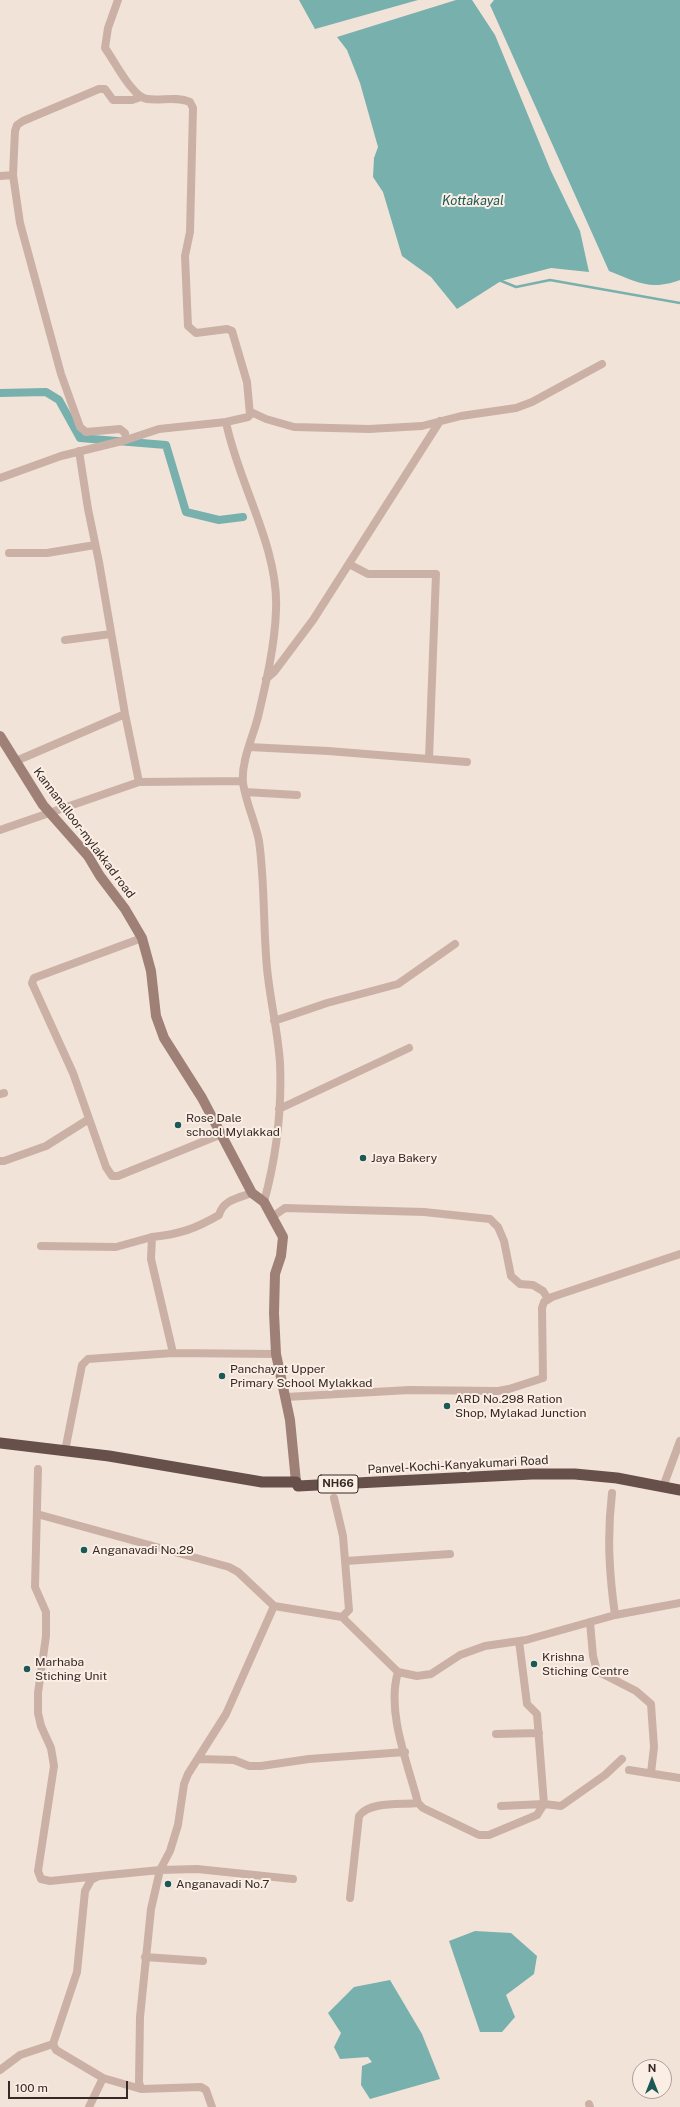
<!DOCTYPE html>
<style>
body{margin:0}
#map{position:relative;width:680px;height:2107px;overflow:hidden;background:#f2e3d9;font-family:"Public Sans",sans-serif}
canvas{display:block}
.north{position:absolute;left:632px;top:2059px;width:40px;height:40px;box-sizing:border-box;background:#faeee5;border:1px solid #ac9f99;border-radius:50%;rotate:0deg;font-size:11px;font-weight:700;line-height:16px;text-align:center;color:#362926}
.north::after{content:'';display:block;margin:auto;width:14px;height:18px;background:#1a5955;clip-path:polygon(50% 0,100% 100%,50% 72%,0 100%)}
.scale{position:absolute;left:8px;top:2081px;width:120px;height:18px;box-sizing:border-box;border:2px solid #362926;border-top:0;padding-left:5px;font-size:12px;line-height:14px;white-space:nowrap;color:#362926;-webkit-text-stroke:3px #faeee5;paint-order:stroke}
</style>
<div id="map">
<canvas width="680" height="2107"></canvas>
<div class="north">N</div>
<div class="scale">100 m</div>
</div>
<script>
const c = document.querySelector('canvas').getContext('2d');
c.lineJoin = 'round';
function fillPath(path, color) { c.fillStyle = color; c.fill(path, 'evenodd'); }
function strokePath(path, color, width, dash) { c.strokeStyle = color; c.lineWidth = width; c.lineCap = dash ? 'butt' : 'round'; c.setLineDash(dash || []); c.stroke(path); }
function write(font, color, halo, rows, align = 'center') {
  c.font = font + ' "Public Sans",sans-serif'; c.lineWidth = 4; c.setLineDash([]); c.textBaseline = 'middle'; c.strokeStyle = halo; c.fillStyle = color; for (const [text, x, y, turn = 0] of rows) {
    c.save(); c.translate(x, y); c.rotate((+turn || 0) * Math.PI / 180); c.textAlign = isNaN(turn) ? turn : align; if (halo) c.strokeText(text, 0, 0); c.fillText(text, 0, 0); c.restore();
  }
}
fillPath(new Path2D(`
 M299,0H418L315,29Z
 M456,0H472L495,35L551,171L580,231L589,272L551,268L501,281L457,309L431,277L402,256L383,192L373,177L374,158L378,147L360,83L347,50L337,37Z
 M494,0H680V280C650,291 637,282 609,271L490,5Z
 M475,1931L511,1933L537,1956L534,1974L506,1995L515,2017L502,2032H480L449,1941Z
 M390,1980L422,2034L440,2079L370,2099L361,2085L362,2066L372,2062L368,2057L340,2059L334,2047L341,2033L328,2013L354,1987Z`), '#77b0ac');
strokePath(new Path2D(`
 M499,280L516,287L550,280L680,303`), '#77b0ac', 2.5);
strokePath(new Path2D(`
 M0,393L46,392L59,400L80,438L166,445L186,512L219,520L243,517`), '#77b0ac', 8);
strokePath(new Path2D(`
 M0,176L13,175
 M251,412L266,419L294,427L369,429L422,426L461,416L516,408L532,402L602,364
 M226,422C238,483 279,547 276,610C275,645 266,683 258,717C253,737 241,761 243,783C246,803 255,821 259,841C265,883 263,926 267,968C270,1000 278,1032 280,1063C282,1110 276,1158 264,1202
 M126,440L125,433L120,429L86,432L80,427L61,374L20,223L13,175L15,131L17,125L23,121L99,89H105L113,100H132L141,97
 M79,451L88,509L99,562L125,714L139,782
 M0,478L61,456L126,440L159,429L226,422L248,417L250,415L247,382L232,331L227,329L196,333L188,326L185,256L190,232L193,108L190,102C176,96 162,101 147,99C132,97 114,60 105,48L108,28L118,0
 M9,553H47L95,545
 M349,564L368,574H436L429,759
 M65,640L111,634
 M266,679L274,672L313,620L440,421
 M249,747L328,751L467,762
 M16,761L125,714
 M245,792L297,795
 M0,830L139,782L243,781
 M142,938L34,978L32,983L73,1073L106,1167L112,1176H118L222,1134
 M274,1021L327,1003L398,984L455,944
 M0,1094L4,1093
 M279,1109L409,1048
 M0,1161H4L46,1146L89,1119
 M272,1217L285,1208L424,1212L490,1219L498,1227L504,1241L511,1276L520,1284L533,1285L543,1291L548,1299
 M152,1237C180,1234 195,1229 219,1215C223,1200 238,1198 252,1193
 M41,1246L116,1247L152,1237L151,1259L173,1353
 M286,1397L409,1390L498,1391L509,1389L543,1378L542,1308L544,1302L552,1297L680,1254
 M65,1451L82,1365L88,1359L173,1353L276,1354
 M38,1469L35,1587L46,1612V1636L38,1693V1713L41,1726L51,1748L54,1766L38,1871L41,1879L50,1881L99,1876
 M663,1487L680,1441
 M612,1493C607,1536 609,1572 615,1615
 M37,1514L229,1567L238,1572L274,1606
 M346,1561L450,1554
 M342,1617L398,1672L417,1676L431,1674L460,1655L485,1646L526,1640L615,1615L680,1603
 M590,1622L593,1656L597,1671L636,1691L651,1704L654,1747L651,1773
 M398,1672C386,1712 408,1764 418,1803L423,1808L479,1835H489L537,1815L544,1804L537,1714L527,1704L519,1641
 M496,1734L539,1733
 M199,1759L234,1760L249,1766H261L309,1759L405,1752
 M629,1770L680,1778
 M501,1806L544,1804L561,1806L605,1775L622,1759
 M350,1898L359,1816C370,1801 401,1805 418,1803
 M145,1957L203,1961
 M0,2070L20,2055L53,2044
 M103,2078L56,2050L53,2044L77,1972L85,1891L91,1880L99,1876L160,1870L197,1869L293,1879
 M589,2104L590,2107
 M89,2107L103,2078L141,2089
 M212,2107L206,2090L201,2087L141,2089L139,2082L140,2017L151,1909L160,1870L170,1851L178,1825L184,1784L188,1774L226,1714L274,1606L342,1617L349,1610L343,1536L334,1498`), '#cbb1a5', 8);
strokePath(new Path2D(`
 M0,736L43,805L88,856L100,876L125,909L142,938L151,971L156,1016L164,1038L202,1098L252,1193L264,1202L283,1237L281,1256L275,1274L274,1313L276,1354L290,1420L296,1482`), '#9e8076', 10);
strokePath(new Path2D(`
 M0,1443L109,1456L262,1482H296L298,1486L532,1474H575L617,1478L680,1490`), '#68504a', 11);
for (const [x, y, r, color] of [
 [178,1125,4,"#1a5955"],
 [363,1158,4,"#1a5955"],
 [222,1376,4,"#1a5955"],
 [447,1406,4,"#1a5955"],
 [84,1550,4,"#1a5955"],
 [534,1664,4,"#1a5955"],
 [27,1669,4,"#1a5955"],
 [168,1884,4,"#1a5955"]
]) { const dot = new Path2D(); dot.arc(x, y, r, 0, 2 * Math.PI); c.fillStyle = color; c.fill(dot); strokePath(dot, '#faeee5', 1.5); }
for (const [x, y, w] of [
 [338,1484,40]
]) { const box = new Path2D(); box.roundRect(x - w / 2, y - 9, w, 18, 3); c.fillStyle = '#faeee5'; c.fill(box); strokePath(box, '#362926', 1); }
write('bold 11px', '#362926', null, [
 ["NH66",338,1484]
]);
write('12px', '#362926', '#faeee5', [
 ["Kannanalloor-mylakkad road",84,833,53],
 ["Panvel-Kochi-Kanyakumari Road",458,1465,-3]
]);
write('12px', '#362926', '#faeee5', [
 ["Rose Dale",186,1118],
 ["school Mylakkad",186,1132],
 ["Jaya Bakery",371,1158],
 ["Panchayat Upper",230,1369],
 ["Primary School Mylakkad",230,1383],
 ["ARD No.298 Ration",455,1399],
 ["Shop, Mylakad Junction",455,1413],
 ["Anganavadi No.29",92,1550],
 ["Krishna",542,1657],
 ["Stiching Centre",542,1671],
 ["Marhaba",35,1662],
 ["Stiching Unit",35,1676],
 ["Anganavadi No.7",176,1884]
], 'left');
write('italic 13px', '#1a5955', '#faeee5', [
 ["Kottakayal",473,201]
]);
</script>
